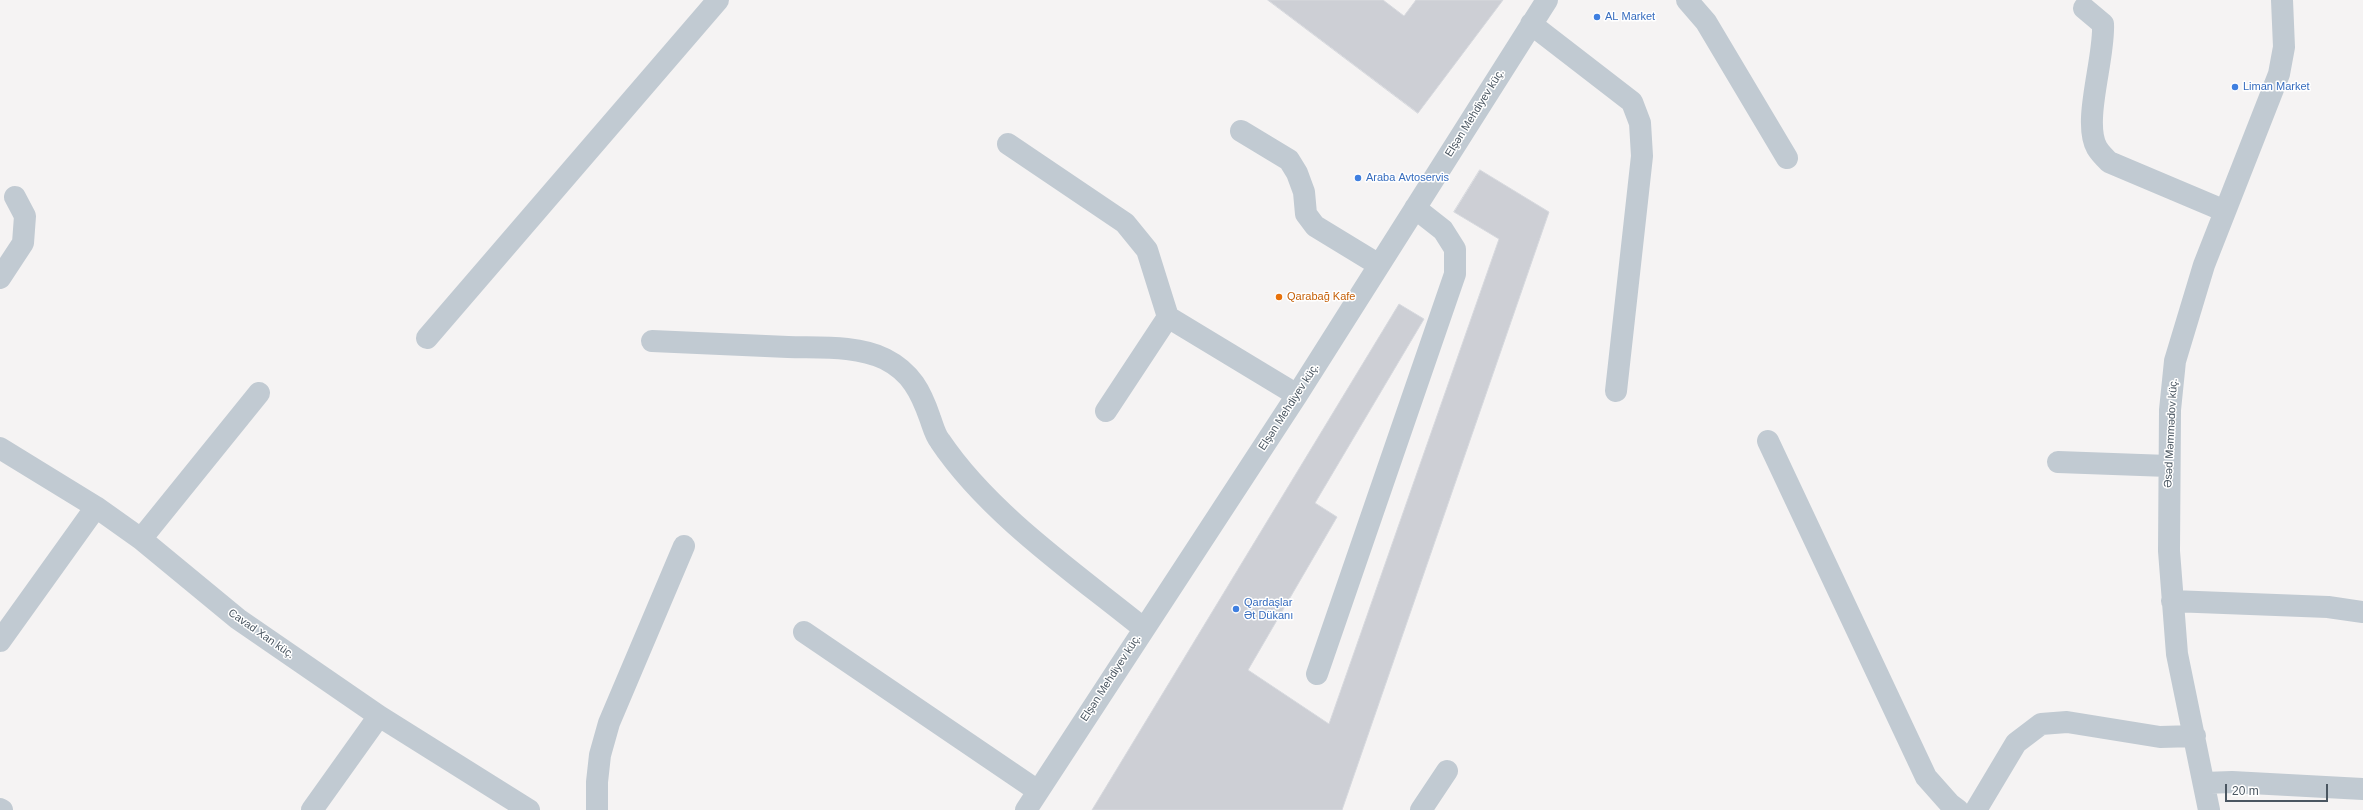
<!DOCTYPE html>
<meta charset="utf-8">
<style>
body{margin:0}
#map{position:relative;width:2363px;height:810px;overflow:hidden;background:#f5f3f3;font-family:Arial,sans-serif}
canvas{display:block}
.scale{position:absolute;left:2225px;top:784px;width:103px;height:18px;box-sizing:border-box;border:2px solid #4a5661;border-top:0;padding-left:5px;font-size:12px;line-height:14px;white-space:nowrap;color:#4a5661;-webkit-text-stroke:3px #fff;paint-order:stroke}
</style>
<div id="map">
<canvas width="2363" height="810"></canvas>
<div class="scale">20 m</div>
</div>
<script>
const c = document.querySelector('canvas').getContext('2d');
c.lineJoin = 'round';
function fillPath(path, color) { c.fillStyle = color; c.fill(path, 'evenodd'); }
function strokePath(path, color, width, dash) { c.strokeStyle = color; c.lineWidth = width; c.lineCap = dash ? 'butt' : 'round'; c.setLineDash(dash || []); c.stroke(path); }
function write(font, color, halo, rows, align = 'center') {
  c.font = font + ' Arial,sans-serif'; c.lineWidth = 3; c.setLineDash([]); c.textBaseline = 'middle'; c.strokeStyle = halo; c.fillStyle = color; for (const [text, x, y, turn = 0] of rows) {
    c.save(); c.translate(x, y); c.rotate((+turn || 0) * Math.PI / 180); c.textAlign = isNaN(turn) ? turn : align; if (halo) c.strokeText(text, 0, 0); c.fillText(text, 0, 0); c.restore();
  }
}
const building = new Path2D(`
 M1268,0H1383L1404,16L1416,0H1503L1418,113Z
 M1480,170L1549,212L1342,810H1092L1399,304L1424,319L1315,503L1337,517L1248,670L1329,724L1499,239L1454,212Z`);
fillPath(building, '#cdcfd5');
strokePath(building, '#d7d9de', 1);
strokePath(new Path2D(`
 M1687,0L1706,22L1787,158
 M2084,8L2103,24C2105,58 2082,122 2097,148C2100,153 2105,158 2109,162L2225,211
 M1531,24L1632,102L1640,123L1642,156L1616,391
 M1241,131L1289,160L1297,173L1304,192L1306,214L1315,226L1379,265
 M1008,144L1125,223L1147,250L1168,317L1297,395
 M0,278L23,243L25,216L15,197
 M427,338L718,0
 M652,341C697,343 742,345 788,347C818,348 857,345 885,359C911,372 921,392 930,418C933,426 935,435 940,441C989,514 1075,573 1143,628
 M1106,411L1168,317
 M1768,441L1926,777L1950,804L1958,810
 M0,448L96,507L141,539L238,619L379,716L529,810
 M2058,462L2168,466
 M141,539L259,393
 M2172,601L2328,607L2363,612
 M804,632L1038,791
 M0,641L96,507
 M1317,674L1455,274V249L1443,230L1415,208
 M2204,783L2232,782L2363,789
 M0,809L2,810
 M312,810L379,716
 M597,810V782L600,755L609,723L684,546
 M1026,810L1297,395L1547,0
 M1421,810L1447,771
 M1976,810L2016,743L2041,724L2067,722L2160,737L2195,736
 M2209,810L2177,654L2169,551L2170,410L2175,361L2204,265L2279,74L2284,47L2282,0`), '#c1cad2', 22);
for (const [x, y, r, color] of [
 [1597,17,4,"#3f7fe0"],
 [2235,87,4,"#3f7fe0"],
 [1358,178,4,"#3f7fe0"],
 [1279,297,4,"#e8710a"],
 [1236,609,4,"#3f7fe0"]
]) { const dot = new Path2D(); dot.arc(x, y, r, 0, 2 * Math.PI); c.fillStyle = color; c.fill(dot); strokePath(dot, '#fff', 1.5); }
write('11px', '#366cbe', '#fff', [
 ["AL Market",1605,17],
 ["Liman Market",2243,87],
 ["Araba Avtoservis",1366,178],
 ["Qardaşlar",1244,603],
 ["Ət Dükanı",1244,616]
], 'left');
write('11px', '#4a5661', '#fff', [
 ["Elşən Mehdiyev küç.",1475,113,-58],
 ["Elşən Mehdiyev küç.",1289,407,-57],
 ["Əsəd Məmmədov küç.",2171,433,-87],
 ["Cavad Xan küç.",261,634,35],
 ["Elşən Mehdiyev küç.",1111,678,-57]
]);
write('11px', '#c56008', '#fff', [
 ["Qarabağ Kafe",1287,297]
], 'left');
</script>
